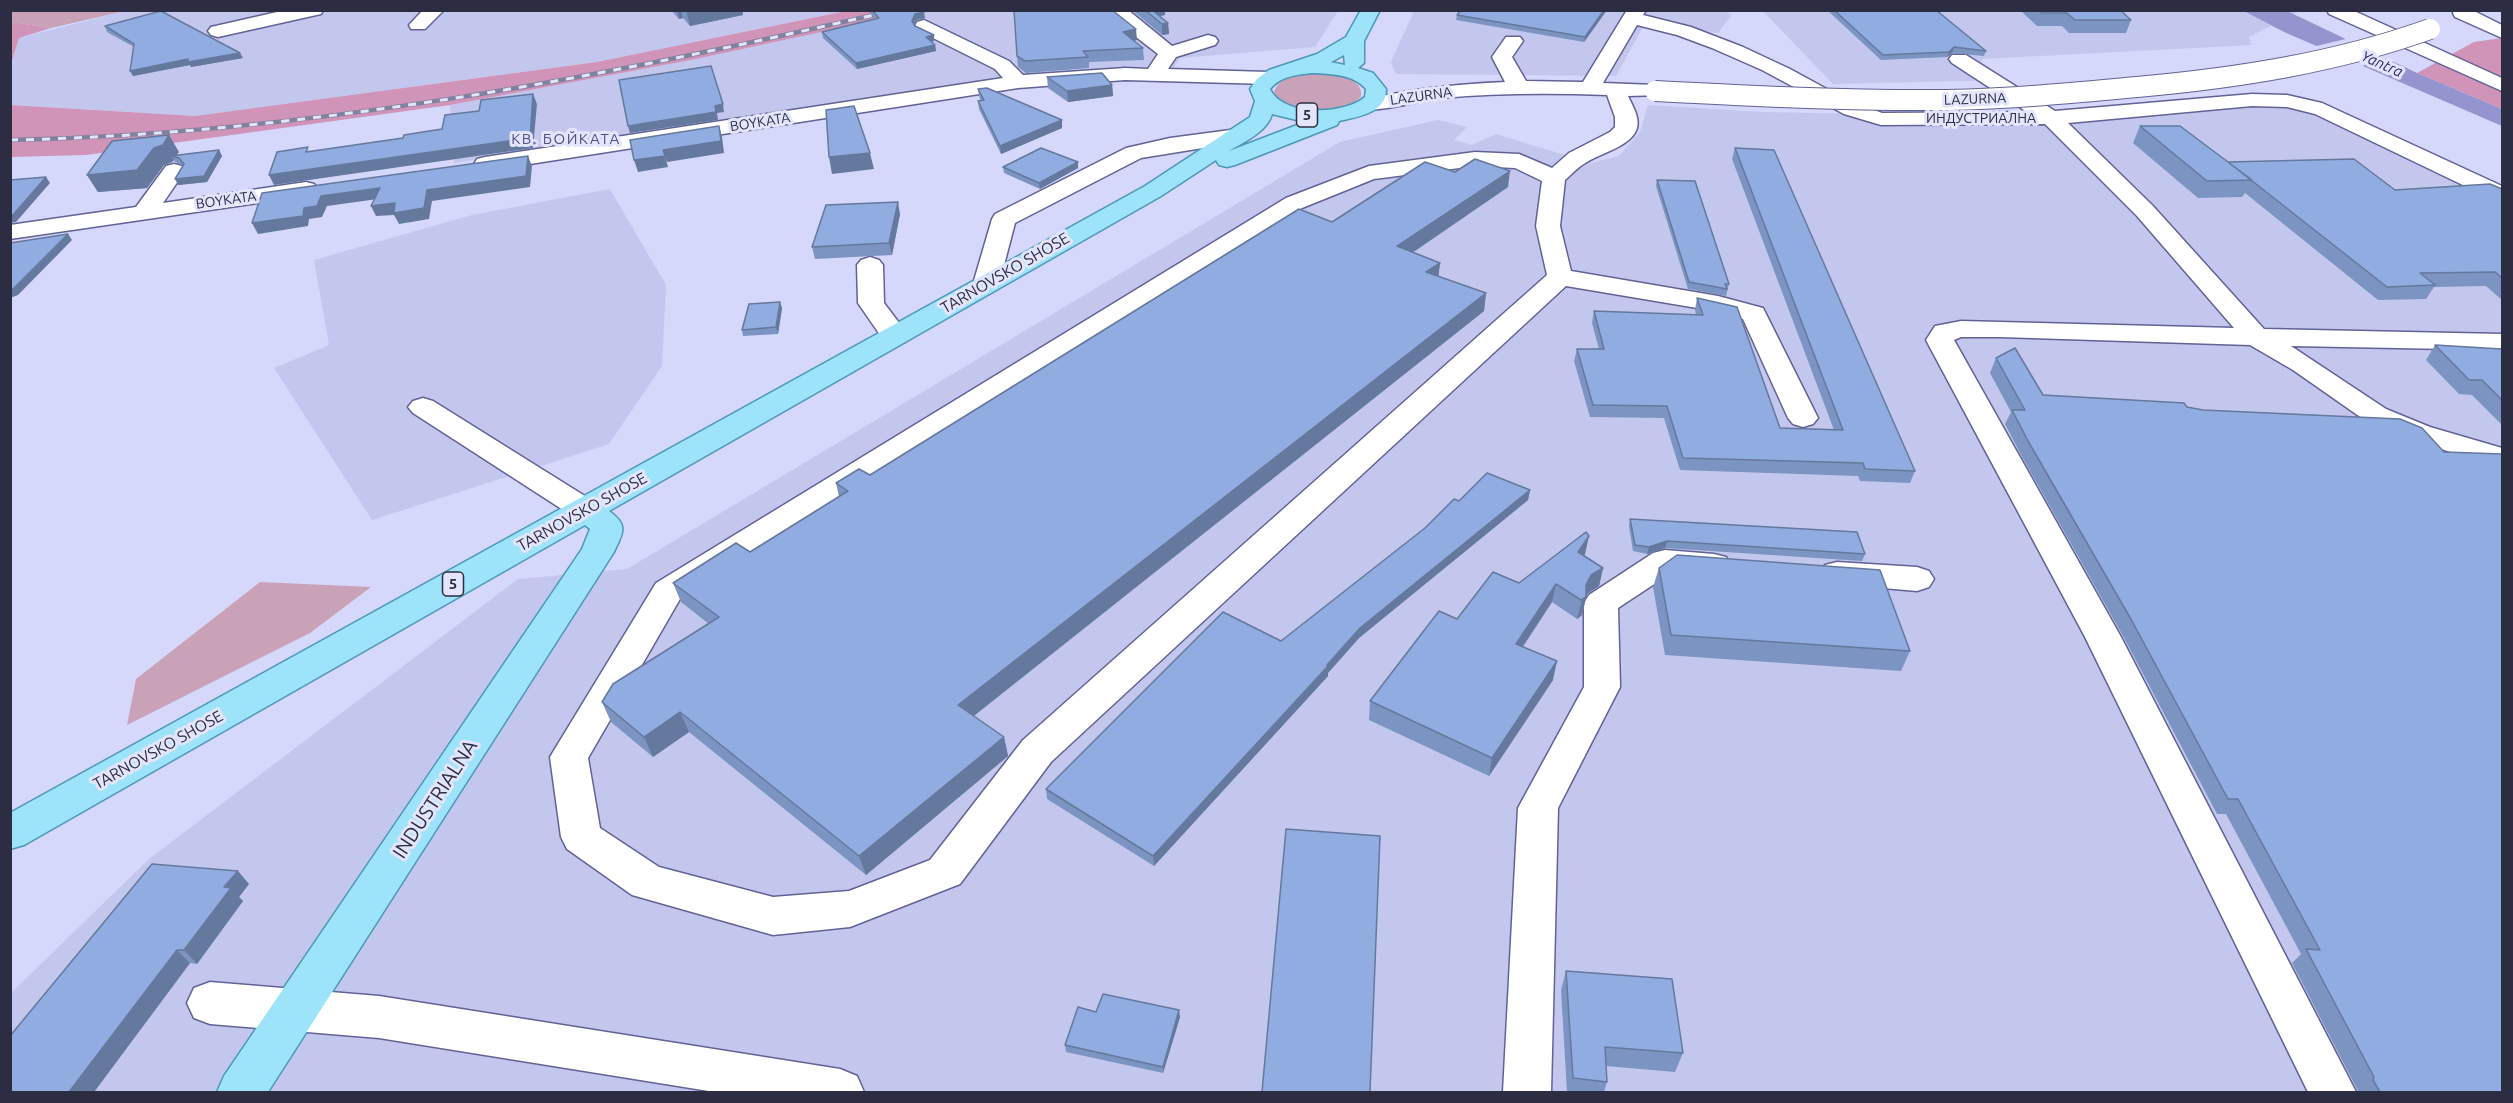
<!DOCTYPE html>
<meta charset="utf-8">
<style>
body{margin:0}
#map{position:relative;width:2513px;height:1103px;overflow:hidden;background:#d5d7fb;font-family:Ubuntu,sans-serif}
canvas{display:block}
.frame{position:absolute;inset:0;border:12px solid #2c2c43;pointer-events:none}
</style>
<div id="map">
<canvas width="2513" height="1103"></canvas>
<div class="frame"></div>
</div>
<script>
const c = document.querySelector('canvas').getContext('2d');
c.lineJoin = 'round';
function fillPath(path, color) { c.fillStyle = color; c.fill(path, 'evenodd'); }
function strokePath(path, color, width, dash) { c.strokeStyle = color; c.lineWidth = width; c.lineCap = dash ? 'butt' : 'round'; c.setLineDash(dash || []); c.stroke(path); }
function write(font, color, halo, rows, align = 'center') {
  c.font = font + ' Ubuntu,sans-serif'; c.lineWidth = 6; c.setLineDash([]); c.textBaseline = 'middle'; c.strokeStyle = halo; c.fillStyle = color; for (const [text, x, y, turn = 0] of rows) {
    c.save(); c.translate(x, y); c.rotate((+turn || 0) * Math.PI / 180); c.textAlign = isNaN(turn) ? turn : align; if (halo) c.strokeText(text, 0, 0); c.fillText(text, 0, 0); c.restore();
  }
}
fillPath(new Path2D(`
 M1726,10L1731,16L1718,33L1644,25L1616,76L1396,74L1391,62L1414,11Z
 M125,11H846L597,62L195,116L11,105V64L19,38Z
 M914,11H1338L1315,47L1180,58L1173,69L1078,73L931,89L454,163L450,105L691,60Z
 M1763,11H2299L2249,37L2252,45L1982,59L1981,62L2007,80L1833,84Z
 M2278,104L2329,116L2502,201V1092H11V993L149,859L518,579L627,569L1340,142L1438,120L1467,127L1454,140L1472,145L1496,134L1591,163L1619,156L1640,132L1648,105L1762,112L2091,118Z
 M610,189L666,285L662,366L609,444L372,520L274,368L329,345L314,260L472,215Z`), '#c4c7ed');
fillPath(new Path2D(`
 M10,11H125L51,28L11,22Z
 M1315,73C1329,74 1365,76 1361,97C1343,114 1285,118 1274,92C1279,76 1300,75 1315,73Z
 M260,582L371,587L310,633L127,725L136,679Z`), '#c9a2b8');
fillPath(new Path2D(`
 M846,11H914L891,17L691,60L450,105L86,155L11,157L10,105L195,116L597,62Z
 M11,22L51,28L19,38L11,64Z
 M2502,38V109L2417,73L2474,42Z`), '#cf94b8');
fillPath(new Path2D(`
 M2244,11H2287L2417,73L2502,109V126L2284,32Z`), '#9495cf');
fillPath(new Path2D(`
 M2350,38L2392,58L2358,67L2312,47Z`), '#d5d7fb');
const minor = new Path2D(`
 M286,10H323L321,14L218,37L211,35L208,31L211,27Z
 M423,10H444L425,29H411L409,25Z
 M1110,10H1128L1172,46L1208,35L1215,37L1218,41L1215,45L1176,57L1168,69L1268,72L1275,74L1278,78L1275,82L1268,84L1125,80L1018,88L485,171L477,169L474,164L477,159L485,157L1003,78L995,69L917,30L915,26L917,22L924,20L1009,61L1023,75L1125,68L1148,69L1158,54L1114,20Z
 M1627,10H1646L1643,15L1691,27L1743,47L1790,69L1845,99L1882,113L2027,112L1952,63L1949,59L1952,55H1966L2055,111L2252,94L2287,95L2322,103L2502,186V202L2494,200L2315,114L2287,107L2252,106L2068,123L2153,206L2264,329L2502,334V350L2291,346L2386,409L2430,427L2502,448V464L2487,463L2408,439L2366,421L2293,370L2250,345L2000,337H1961L1954,340L2121,637L2356,1092H2308L2085,637L1926,340L1935,326L1961,321L2234,328L2137,216L2045,124L1881,125L1844,114L1762,70L1712,48L1677,35L1637,25L1603,83L1655,85L1662,87L1665,91L1662,95L1628,96C1632,105 1640,117 1637,128C1632,146 1601,153 1587,162C1579,166 1572,174 1565,180L1560,226L1571,271L1718,296L1763,308L1818,418L1813,424L1803,427L1793,424L1788,418L1743,319L1715,311L1566,286L1051,762L960,884L850,927L773,935L632,895L567,849L561,837L550,757L656,583L1286,198L1369,166L1475,152L1519,154L1552,168L1569,153L1610,132L1615,127V117L1607,95C1552,93 1497,93 1442,98C1422,100 1376,113 1361,109L1357,105L1361,101C1408,89 1456,84 1505,82L1492,57L1506,37H1520L1523,41L1512,57L1526,81L1583,82ZM1475,166L1515,168L1542,181L1536,226L1547,275L1023,740L930,860L849,891L773,897L659,867L600,828L588,758L680,599L1302,208L1374,179Z
 M2327,10H2352L2502,78V91L2329,14Z
 M2454,10H2472L2502,25V38L2455,17L2453,13Z
 M1238,129L1246,131L1249,136L1246,141L1141,158L1015,223L999,284L995,289L986,292L977,289L973,284L992,219L995,214L1126,148L1170,138Z
 M174,164L182,166L185,171L163,203L306,182L314,184L318,189L314,194L306,196L10,239V225L136,207L166,166Z
 M870,257L879,260L883,265L884,303L909,336L905,342L895,344L885,342L858,303L857,265L861,260Z
 M423,398L433,401L596,503L601,510L596,517L585,520L574,517L413,413L408,407L413,401Z
 M1665,550L1714,554L1726,557L1731,565L1726,573L1714,576L1671,573L1618,608L1620,687L1558,808L1551,1092H1503L1518,808L1584,687V603L1589,595L1653,553Z
 M1837,562L1917,567L1929,571L1934,579L1929,587L1917,591L1837,584L1825,581L1820,573L1825,565Z
 M210,982L379,996L840,1069L857,1076L864,1092H715L379,1038L210,1024L194,1018L187,1003L194,988Z`);
const major = new Path2D(`
 M1361,10H1380L1364,41V63L1358,68L1373,73L1386,89C1387,113 1357,117 1339,121L1337,125L1235,165L1227,167L1219,165L1216,160L1161,196L609,511C629,525 623,533 614,552L268,1092H217L224,1076L582,549L590,529L585,525L24,845L10,849V813L1145,186L1250,117L1255,101L1250,89L1257,79L1269,70L1317,54L1346,37ZM1344,55L1345,65L1330,62H1331ZM1312,73C1331,74 1353,74 1366,89L1365,97C1344,115 1283,117 1270,89C1281,76 1296,75 1312,73ZM1272,114L1305,122L1229,151C1244,142 1267,132 1272,114Z`);
strokePath(minor, '#616296', 3);
strokePath(major, '#4b97b8', 3);
fillPath(minor, '#fff');
fillPath(major, '#9de3fa');
const rail = new Path2D(`
 M10,140C306,134 608,77 895,10`);
strokePath(rail, '#81829f', 4.5);
strokePath(rail, '#e3e5fd', 3, [8]);
const minorBridge = new Path2D(`
 M1655,91C1752,96 1849,101 1946,100C2010,99 2073,93 2137,87C2237,78 2335,63 2430,29`);
strokePath(minorBridge, '#616296', 22, []);
strokePath(minorBridge, '#fff', 20);
fillPath(new Path2D(`
 M671,10H742L743,15L690,26L683,18L679,19Z
 M867,10H922L925,18L916,20L914,25L915,26L934,35V41L932,42L935,45L936,51L857,69L823,38L822,32L876,19Z
 M1132,10H1165V15L1160,16L1168,23L1169,34L1162,35Z
 M1461,10H1607L1584,42L1456,20L1457,15Z
 M1827,10H1936L1986,51L1984,56L1952,53L1947,57L1881,60Z
 M1963,10H2120L2131,20L2126,33H2069L2062,26H2037L2022,12H1965Z
 M105,26L243,58L191,67L190,65L133,76L134,47L107,32Z
 M1137,40L1134,41L1143,48L1144,60L1089,62V68L1026,73L1018,67L1017,56Z
 M1047,77L1112,85L1113,96L1068,102L1048,88Z
 M978,89L1062,128L1001,154L979,109L978,101H981L979,96Z
 M2140,126L2228,162L2395,190L2502,189V300L2486,286L2434,287L2426,299L2378,300L2245,193L2242,197L2198,198L2133,143Z
 M1735,148L1915,471L1910,483L1860,481L1858,476L1680,470L1664,418L1590,417L1574,361L1577,349H1599L1592,323L1594,311L1696,315L1695,310L1697,298L1780,428L1834,430L1732,159Z
 M219,150L222,156L207,182L178,185L183,165L175,162L174,160L172,162L164,165L147,188L98,192L87,175L179,152L176,155Z
 M1003,167L1078,168L1040,189L1004,173Z
 M1455,172L1508,187L1413,252L1440,263L1438,277L1486,293L1484,311L974,716L1004,737L1008,756L866,875L689,732L653,757L611,722L602,702L709,624L681,602L673,583L750,552L839,497L836,483L870,475L1332,222Z
 M1657,180L1729,284L1726,296L1688,289L1656,186Z
 M900,214L892,255L815,259L812,247Z
 M782,308L778,334L743,336L742,330Z
 M2435,345L2502,349V425L2472,395L2459,394L2426,360Z
 M1996,358L2043,395L2187,407L2444,452L2502,1092H2358V1091L2292,963L2301,954L2226,814H2217L2123,636L2021,455L2005,424L2011,412L1990,373Z
 M1530,490L1528,500L1359,638L1328,673V676L1154,866L1047,799L1046,789L1281,641L1425,528L1459,501Z
 M1630,519L1865,554L1862,561L1665,548L1647,554L1633,551L1629,526Z
 M1585,554L1584,556L1603,568L1599,586L1587,594L1582,615L1577,619L1552,602L1523,647L1553,680L1489,776L1369,720L1370,701L1457,619L1519,583Z
 M1659,568L1910,651L1901,671L1665,655L1653,587Z
 M249,884L239,897L243,901L197,964L190,963L94,1092H10Z
 M1566,971L1683,1053L1675,1072L1606,1066L1607,1082L1604,1092H1567L1561,990Z
 M1096,1012L1180,1017L1163,1073L1066,1052L1065,1045Z`), '#7c94c1');
fillPath(new Path2D(`
 M677,10H681L683,18L679,19Z
 M686,10H742L743,15L690,26Z
 M1148,10H1165V15L1153,17Z
 M1604,10H1607L1584,42L1585,37Z
 M924,12L925,18L916,20L913,27L912,21L915,14Z
 M1168,23L1169,34L1162,35V24Z
 M1136,29L1137,40L1124,43L1123,32Z
 M934,35V41L927,43L926,37Z
 M935,45L936,51L857,69L856,63Z
 M1954,47L1952,53L1947,57L1949,52Z
 M240,53L243,58L191,67L190,65L133,76L130,71L188,59Z
 M1112,85L1113,96L1068,102L1067,91Z
 M533,94L537,104L533,148L274,185L269,175L530,138Z
 M723,104L724,112L717,113L718,120L630,133L628,126Z
 M1062,120V128L1001,154L1000,146Z
 M719,126L722,137L724,153L667,162L663,150Z
 M169,135L179,152L175,157L171,156L174,160L172,162L164,165L147,188L98,192L87,175L154,148Z
 M219,150L222,156L207,182L178,185L175,179Z
 M870,153L874,169L832,174L829,157Z
 M528,156L532,166L530,187L432,201L429,219L399,224L394,215L376,216L371,206L427,190Z
 M665,156L668,167L638,172L634,160Z
 M1078,162V168L1040,189L1039,183Z
 M1510,171L1508,187L1396,264L1397,246Z
 M46,177L50,183L16,222L10,223V216Z
 M380,188L385,198L327,206L322,217L309,219L308,226L258,234L252,223L321,196Z
 M898,202L900,214L892,255L889,243Z
 M68,234L72,240L18,295L10,298V290Z
 M1440,263L1438,280L1426,272Z
 M1486,293L1484,311L962,725L958,705Z
 M780,302L782,308L778,334L776,327Z
 M1530,490L1528,500L1359,638L1328,673V676L1154,866L1153,856L1360,628Z
 M1589,536L1585,554L1574,571L1578,552Z
 M1667,541L1665,548L1647,554L1649,547Z
 M1603,568L1599,586L1587,594L1585,597H1586L1582,615L1577,619L1586,585L1591,575Z
 M1556,584L1552,602L1512,662L1516,644Z
 M1557,661L1553,680L1489,776L1492,758Z
 M680,712L689,732L653,757L644,737Z
 M1004,737L1008,756L866,875L859,856Z
 M238,871L249,884L239,897L243,901L197,964L184,950L224,887Z
 M177,950L190,963L94,1092H69Z
 M1179,1010L1180,1017L1163,1073V1067Z`), '#65789d');
const building = new Path2D(`
 M872,10H922L924,12L915,14L912,21L915,26L934,35L926,37L935,45L856,63L822,32L879,18Z
 M1014,10H1112L1136,29L1123,32L1143,48L1083,51L1088,57L1025,61L1017,56Z
 M1145,10H1152L1168,23L1162,24Z
 M1461,10H1604L1585,37L1457,15Z
 M1834,10H1936L1986,51L1954,47L1949,52L1883,55Z
 M2039,10H2120L2131,20H2075L2067,13H2042Z
 M161,11L240,53L188,62V59L130,71L134,44L105,26Z
 M711,66L723,104L715,106L716,112L628,126L619,80Z
 M1102,73L1112,85L1067,91L1047,77Z
 M987,88L1062,120L1000,146L978,101L984,100L978,89Z
 M533,94L530,138L269,175L277,152L308,147L306,152L403,138L404,135L442,129L445,115L479,111L481,100Z
 M854,106L870,153L829,157L826,110Z
 M719,126L721,141L663,150L665,156L634,160L630,140Z
 M2140,126H2180L2252,180L2207,181Z
 M169,135L163,145L154,148L137,170L87,175L112,141Z
 M1041,148L1078,162L1039,183L1003,167Z
 M1735,148L1774,150L1915,471L1865,469L1863,463L1683,458L1667,406L1593,405L1577,349H1604L1594,311L1703,315L1697,298L1737,307L1780,428L1843,430Z
 M219,150L204,176L175,179L184,164L179,158L171,156Z
 M528,156L526,176L427,190L424,208L394,213L395,203L371,206L380,188L321,196L317,206L304,208L303,216L252,223L262,193Z
 M1475,159L1510,171L1397,246L1440,263L1426,272L1486,293L958,705L1004,737L859,856L680,712L644,737L602,702L613,684L719,617L673,583L736,543L750,552L848,491L836,483L859,469L870,475L1299,209L1332,222L1425,162L1455,172Z
 M2354,159L2395,190L2490,184L2502,189V278L2495,272L2420,273L2435,285L2387,287L2228,162Z
 M46,177L12,216H10V180Z
 M1657,180L1695,181L1729,284H1725L1727,289L1689,282Z
 M898,202L889,243L812,247L826,205Z
 M68,234L14,288L10,290V243Z
 M780,302L776,327L742,330L749,304Z
 M2435,345L2502,349V400L2482,380H2469Z
 M2015,348L2043,395L2184,403L2187,407L2203,410L2400,419L2422,428L2444,452L2502,454V1092H2380L2373,1080L2374,1077L2306,949L2320,950L2238,799H2228L2132,621L2028,441L2012,410H2025L1996,358Z
 M1487,473L1530,490L1360,628L1327,665L1328,666L1153,856L1046,789L1223,612L1281,641L1425,528L1454,499L1459,501Z
 M1630,519L1857,532L1865,554L1667,541L1649,547L1635,545Z
 M1586,532L1589,536L1578,552L1603,568L1591,575L1586,585V597L1581,600L1556,584L1516,644L1557,661L1492,758L1370,701L1439,611L1457,619L1493,572L1519,583Z
 M1677,555L1880,570L1910,651L1671,635L1659,568Z
 M1286,829L1380,836L1370,1092H1262Z
 M152,864L238,871L224,887L231,888L184,950H177L69,1092H10V1036Z
 M1566,971L1672,979L1683,1053L1605,1047L1607,1082L1573,1078Z
 M1103,994L1179,1010L1163,1067L1065,1045L1078,1007L1096,1012Z`);
fillPath(building, '#90ace0');
strokePath(building, '#65789d', 1.5);
write('14px', '#2c2c43', '#e3e5fd', [
 ["LAZURNA",1421,96,-8],
 ["LAZURNA",1975,99,-2],
 ["ИНДУСТРИАЛНА",1981,118],
 ["BOYKATA",760,122,-9],
 ["BOYKATA",226,200,-8]
]);
write('italic 15px', '#2d266b', '#e3e5fd', [
 ["Yantra",2382,64,24]
]);
for (const [x, y, w] of [
 [1307,115,21],
 [453,584,21]
]) { const box = new Path2D(); box.roundRect(x - w / 2, y - 12, w, 24, 4.5); c.fillStyle = '#e3e5fd'; c.fill(box); strokePath(box, '#2c2c43', 1.5); }
write('bold 15px', '#2c2c43', null, [
 ["5",1307,115],
 ["5",453,584]
]);
c.letterSpacing = '1.5px';
write('15px', '#505083', '#e3e5fd', [
 ["КВ. БОЙКАТА",566,139]
]);
c.letterSpacing = '0px';
write('16px', '#2c2c43', '#e3e5fd', [
 ["TARNOVSKO SHOSE",1005,273,-30],
 ["TARNOVSKO SHOSE",582,512,-29],
 ["TARNOVSKO SHOSE",158,750,-29]
]);
write('20px', '#2c2c43', '#e3e5fd', [
 ["INDUSTRIALNA",435,799,-57]
]);
</script>
